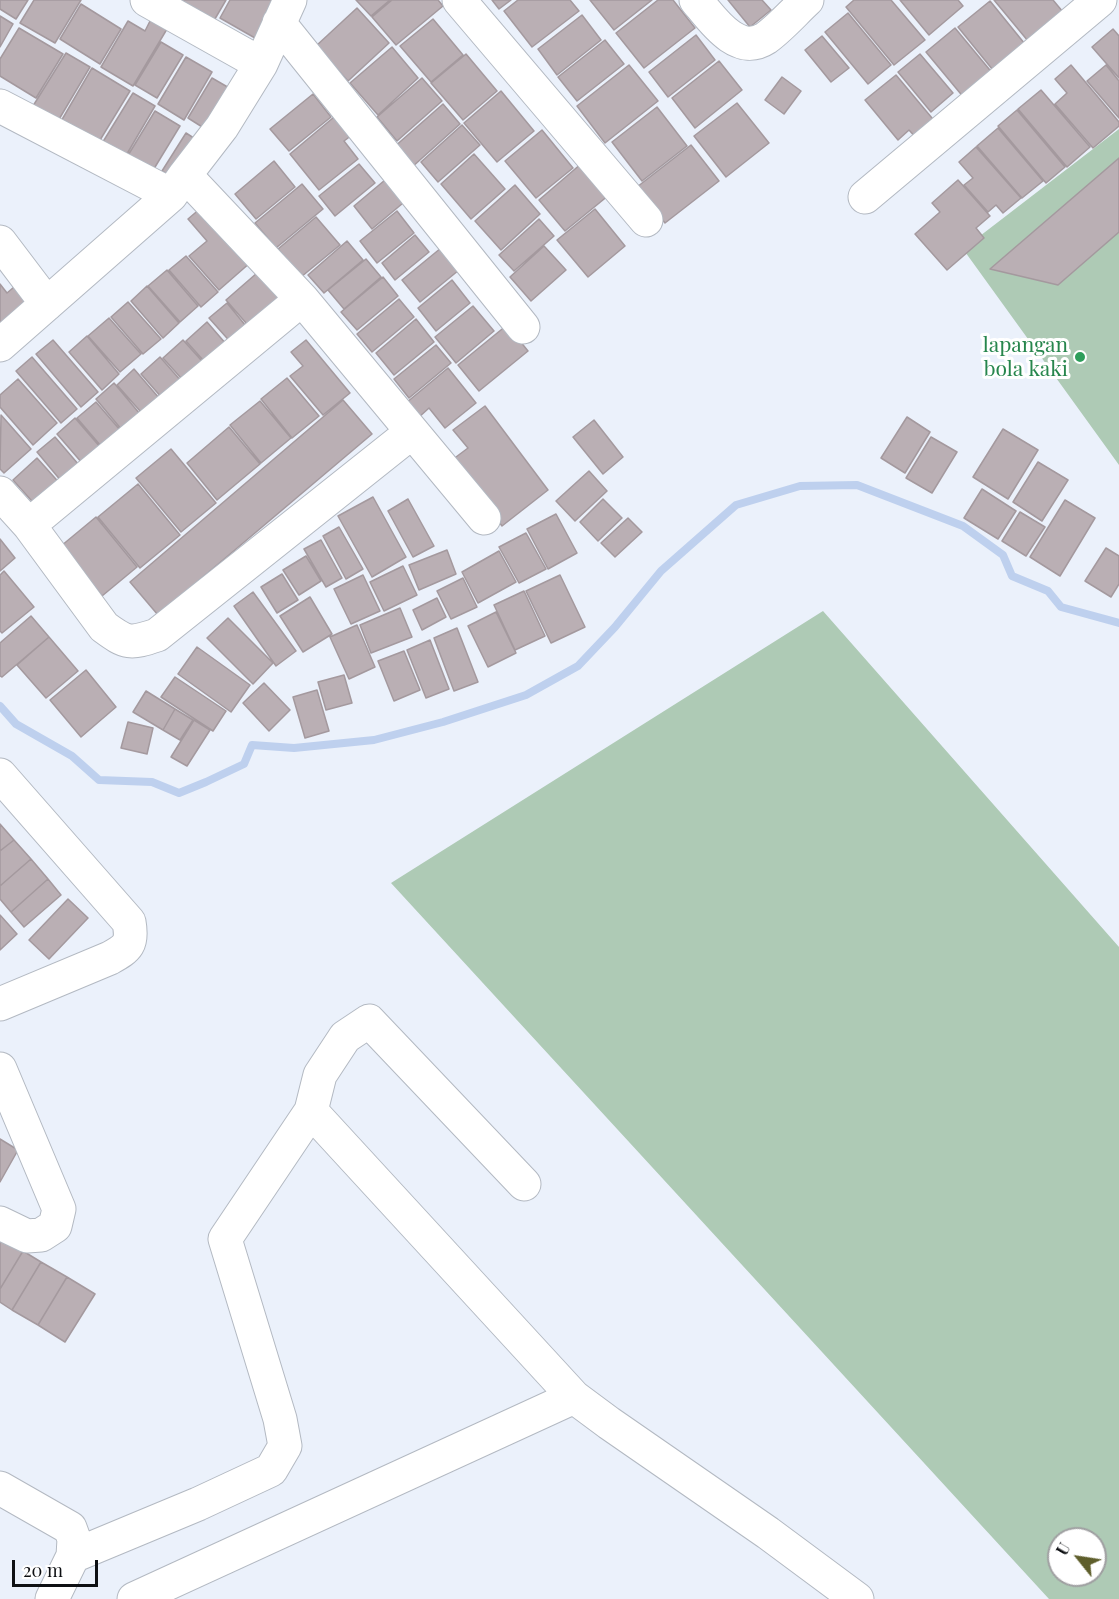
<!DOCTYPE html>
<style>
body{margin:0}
#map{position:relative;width:1119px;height:1599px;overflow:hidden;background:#ebf1fb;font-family:"Playfair Display",serif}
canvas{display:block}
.north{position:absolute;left:1047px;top:1527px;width:60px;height:60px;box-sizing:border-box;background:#fff;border:2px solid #9f9fa1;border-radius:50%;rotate:300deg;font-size:16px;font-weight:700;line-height:24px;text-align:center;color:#0e1013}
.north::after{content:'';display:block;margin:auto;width:21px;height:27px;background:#5e5e2b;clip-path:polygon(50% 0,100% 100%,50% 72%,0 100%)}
.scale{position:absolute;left:12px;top:1560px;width:86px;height:27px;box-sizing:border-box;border:3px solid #0e1013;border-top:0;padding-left:8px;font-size:18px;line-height:21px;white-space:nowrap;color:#0e1013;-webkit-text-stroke:4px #fff;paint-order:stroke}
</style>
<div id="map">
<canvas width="1119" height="1599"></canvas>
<div class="north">U</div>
<div class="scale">20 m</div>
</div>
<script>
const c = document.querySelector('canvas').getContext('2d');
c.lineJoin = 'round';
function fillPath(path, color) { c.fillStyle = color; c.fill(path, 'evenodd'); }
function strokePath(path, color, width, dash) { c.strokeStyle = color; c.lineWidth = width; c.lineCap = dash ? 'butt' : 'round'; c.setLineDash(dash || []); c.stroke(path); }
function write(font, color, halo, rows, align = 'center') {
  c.font = font + ' "Playfair Display",serif'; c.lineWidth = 6; c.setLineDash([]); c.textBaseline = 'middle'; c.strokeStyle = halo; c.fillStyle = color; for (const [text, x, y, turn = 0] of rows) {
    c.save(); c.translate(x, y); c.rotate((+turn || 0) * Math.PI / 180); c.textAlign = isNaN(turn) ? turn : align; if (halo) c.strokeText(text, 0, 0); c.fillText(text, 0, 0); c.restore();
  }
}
fillPath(new Path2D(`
 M1119,129V465L963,249Z
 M823,611L1119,947V1599H1049L391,883ZM1059,1539H1095V1575H1059Z`), '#aecab5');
strokePath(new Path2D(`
 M0,706L16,724L72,756L99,780L152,782L179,793L206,782L244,764L252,745L294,748L374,740L443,722L526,695L578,666L615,627L661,571L736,505L800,486L857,485L963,526L1003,555L1012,576L1048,591L1061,607L1119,623`), '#bed0ee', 8);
const building = new Path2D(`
 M0,0H28L16,19L0,9Z
 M34,0H81L55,43L20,23Z
 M170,0H226L212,24Z
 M230,0H274L255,38L220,18Z
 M356,0H390L371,16Z
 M392,0H438L443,6L396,45L372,17Z
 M492,0H511L499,9Z
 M518,0H570L579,11L532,47L504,11Z
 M590,0H652L614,30Z
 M658,0H673L695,28L644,68L616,33Z
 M728,0H762L771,10L750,27Z
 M854,0H891L925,40L894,65L846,7Z
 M900,0H958L963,6L929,35Z
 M994,0H1053L1068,18L1033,47Z
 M990,1L1029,49L997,75L958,27Z
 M81,4L121,29L100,64L60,39Z
 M357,8L389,43L348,81L316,46Z
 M848,13L891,65L868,84L825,32Z
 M582,15L601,40L557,75L538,49Z
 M0,16L13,24L0,47Z
 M151,19L167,29L133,86L101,67L128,21L145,31Z
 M433,19L463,55L431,82L400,46Z
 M19,28L63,54L36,98L0,76V59Z
 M955,28L994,75L965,99L926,52Z
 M1113,29L1119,36V78L1092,47Z
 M696,35L715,60L668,97L649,72Z
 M822,36L849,68L831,82L805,50Z
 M605,40L624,64L577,101L558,77Z
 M161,42L183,55L157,98L135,85Z
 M392,47L418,78L378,115L350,83Z
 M66,53L90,67L58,121L33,106Z
 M466,54L497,91L463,120L431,83Z
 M920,54L953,93L931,112L898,72Z
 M186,57L212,72L184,120L158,104Z
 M719,61L742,90L695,128L672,98Z
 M629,65L658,101L605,143L577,106Z
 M1071,65L1119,122V126L1093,148L1055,104L1067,93L1055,79Z
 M1106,65L1119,81V118L1087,81Z
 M92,68L130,91L97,145L60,123Z
 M896,75L937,124L918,140L909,130L898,140L865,100Z
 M782,77L801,91L784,114L765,100Z
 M212,78L231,89L207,130L188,118Z
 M422,78L442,101L397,141L377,117Z
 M1041,90L1090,147L1067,167L1018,109Z
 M501,91L534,131L497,162L464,123Z
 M133,93L155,106L124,159L101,145Z
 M313,94L331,117L289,151L270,129Z
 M737,103L769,143L726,177L694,136Z
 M443,104L460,124L411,168L393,148Z
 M657,107L687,146L642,181L612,142Z
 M1017,110L1065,167L1046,183L998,126Z
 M155,111L180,126L152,172L127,157Z
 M340,112L356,132L344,141L358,159L319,190L290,154Z
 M462,125L480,145L438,182L421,162Z
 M998,128L1043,181L1022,198L977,146Z
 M542,130L573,168L536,198L505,161Z
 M186,133L200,142L176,180L162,171Z
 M691,145L719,181L665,223L637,187Z
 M976,147L1021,198L1003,213L996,205L988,212L964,185L973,178L959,162Z
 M474,154L505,189L471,219L441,184Z
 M1119,158V232L1058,285L990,269Z
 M274,161L295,187L256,219L235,194Z
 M582,163L609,195L565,231L539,200Z
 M359,164L375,183L335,216L319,196Z
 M391,175L409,198L372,229L354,206Z
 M958,180L990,216L976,228L984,238L947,270L915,234L940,212L932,203Z
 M302,184L323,209L276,248L255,223Z
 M515,185L540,214L501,250L475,221Z
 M202,207L251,262L219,290L189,256L207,241L188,219Z
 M595,209L625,246L588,277L557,240Z
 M397,211L414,233L377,263L360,241Z
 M316,217L340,245L301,277L278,249Z
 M539,219L554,236L514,271L499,255Z
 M415,235L429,252L395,280L382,263Z
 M347,241L363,260L324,293L308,275Z
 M544,246L566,270L531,301L510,277Z
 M441,248L459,270L420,302L402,280Z
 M186,256L218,292L201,307L169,270Z
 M366,259L381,277L344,309L328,290Z
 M167,270L198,306L180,322L148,286Z
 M257,273L284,304L253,331L226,300Z
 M383,277L398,296L357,330L341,312Z
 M452,280L470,303L436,331L418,308Z
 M21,281L41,304L0,340V284L7,293Z
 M147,286L179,323L163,338L131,301Z
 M399,299L414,317L372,352L357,334Z
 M128,302L161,339L143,354L111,317Z
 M227,303L250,331L234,346L209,318Z
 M473,306L494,331L456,363L435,337Z
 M109,318L141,354L120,372L88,336Z
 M416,319L434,342L394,375L376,353Z
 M207,322L233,352L212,370L186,341Z
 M507,325L528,351L479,391L458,365Z
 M87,336L119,374L102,390L69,352Z
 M53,340L98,392L81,407L36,354Z
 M183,340L210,370L190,388L163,358Z
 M306,340L350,393L323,415L290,376L303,366L291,352Z
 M436,345L451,363L409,398L394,379Z
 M32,357L77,409L61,423L16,371Z
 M160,357L189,390L170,407L141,374Z
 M448,368L476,403L445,428L429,408L418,418L406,403Z
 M134,369L166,406L149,421L117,385Z
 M287,378L319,416L292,438L261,399Z
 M18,379L57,423L33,445L0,407V395Z
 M114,383L145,420L127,436L96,399Z
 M343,400L372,434L158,615L130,582Z
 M260,401L291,438L261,463L230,425Z
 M96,402L126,437L107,453L77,418Z
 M485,406L548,490L502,526L452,460L468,448L453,430Z
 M1,415L31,449L4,473L0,469Z
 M907,417L930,432L905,473L881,458Z
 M75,418L107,455L89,471L57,434Z
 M594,420L623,457L603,474L573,437Z
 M229,427L260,464L217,500L187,463Z
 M1003,429L1038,450L1008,499L973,477Z
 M55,437L85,472L67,488L37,452Z
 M931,437L957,452L932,493L906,478Z
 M171,449L216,503L181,532L136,478Z
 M37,458L63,487L39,509L13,480Z
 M1038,462L1068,480L1042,521L1013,502Z
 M589,471L607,491L575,521L556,501Z
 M138,484L180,535L140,568L98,517Z
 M982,489L1016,511L998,539L964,518Z
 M373,497L406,557L372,577L338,516Z
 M408,499L434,546L413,557L388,511Z
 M603,499L622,518L598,541L580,522Z
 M1065,500L1095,518L1060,576L1030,557Z
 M1020,512L1045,527L1026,556L1002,541Z
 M556,514L577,553L548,569L527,529Z
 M96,517L137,567L102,596L61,546Z
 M628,518L642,532L615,557L601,543Z
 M339,527L363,569L346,579L323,536Z
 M526,533L546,569L519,583L499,547Z
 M0,539L15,558L0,571Z
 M321,540L342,578L326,587L304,549Z
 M1106,548L1119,556V584L1111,597L1085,581Z
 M447,550L456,574L419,590L409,565Z
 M499,551L516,582L478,603L462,572Z
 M306,556L321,581L299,595L283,570Z
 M403,566L417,595L384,611L370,582Z
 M4,571L34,607L2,633L0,631V575Z
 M282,574L298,600L277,613L261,587Z
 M363,575L380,611L351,624L334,589Z
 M560,575L585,627L551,643L526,591Z
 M463,578L477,607L451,619L437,591Z
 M524,591L545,636L515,650L494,605Z
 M253,592L296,651L276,666L234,606Z
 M310,597L332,634L303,652L280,616Z
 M437,598L446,617L422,630L413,610Z
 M400,608L412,637L371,653L360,625Z
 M496,612L516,653L488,667L468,626Z
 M31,616L49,637L2,677L0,676V643Z
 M228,618L273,663L253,684L207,638Z
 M357,625L375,667L349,679L330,637Z
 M457,628L478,682L454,691L434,638Z
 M49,637L78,671L46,698L17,665Z
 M430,640L449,689L426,698L407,650Z
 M197,647L250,685L231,712L178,674Z
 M404,651L420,690L394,701L378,661Z
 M86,670L116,707L81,737L50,700Z
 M344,675L352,703L326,710L318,682Z
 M175,677L226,711L213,731L161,697Z
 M264,683L290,710L269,731L243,703Z
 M317,690L329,731L305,738L293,697Z
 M146,691L175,709L163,730L133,712Z
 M175,709L193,720L180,740L163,730Z
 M194,720L210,730L187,766L171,757Z
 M128,722L153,728L147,754L121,748Z
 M0,824L14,840L0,851Z
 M14,840L31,859L0,886V851Z
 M31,859L48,879L11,912L0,899V886Z
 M48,879L61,895L24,927L11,912Z
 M68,899L88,918L49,959L29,940Z
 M0,915L17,934L0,950Z
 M0,1139L18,1150L0,1182Z
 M0,1236L23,1251L0,1289Z
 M23,1251L41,1262L12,1310L0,1302V1289Z
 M41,1262L67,1277L38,1325L12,1310Z
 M67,1277L95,1294L65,1342L38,1325Z`);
fillPath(building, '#baafb4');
strokePath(building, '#a4999e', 1.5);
const minor = new Path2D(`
 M147,0L261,64
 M459,0L646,220
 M696,0C712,19 737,57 766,38C780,28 794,12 807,0
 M279,23L523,327
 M0,106L171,195
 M185,175L302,299L484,518
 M865,197L1100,0
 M0,242L47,304
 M0,345L171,195L185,175L222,127L261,64L290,0
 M0,493L29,525L104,627C127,644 130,644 157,635L412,432
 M29,525L302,299
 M0,775L129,922C133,944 128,948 110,958L0,1004
 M0,1069L59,1209L55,1226L41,1235L27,1236L0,1223
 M524,1184L369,1021L345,1037L320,1075L311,1111L574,1397
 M0,1488L70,1528L74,1539L73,1556L52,1599
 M73,1556L198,1504L271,1470L285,1446L280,1419L225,1239L311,1111
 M134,1599L574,1397L609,1423L768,1533L857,1599`);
strokePath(minor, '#b3b9c2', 35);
strokePath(minor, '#fff', 33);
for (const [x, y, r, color] of [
 [1080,357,6,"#2e9e5b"]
]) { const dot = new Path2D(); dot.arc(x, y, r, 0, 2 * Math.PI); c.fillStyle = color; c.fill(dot); strokePath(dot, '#fff', 2); }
write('21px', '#27864d', '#fff', [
 ["lapangan",1068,345],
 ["bola kaki",1068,369]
], 'right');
</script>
